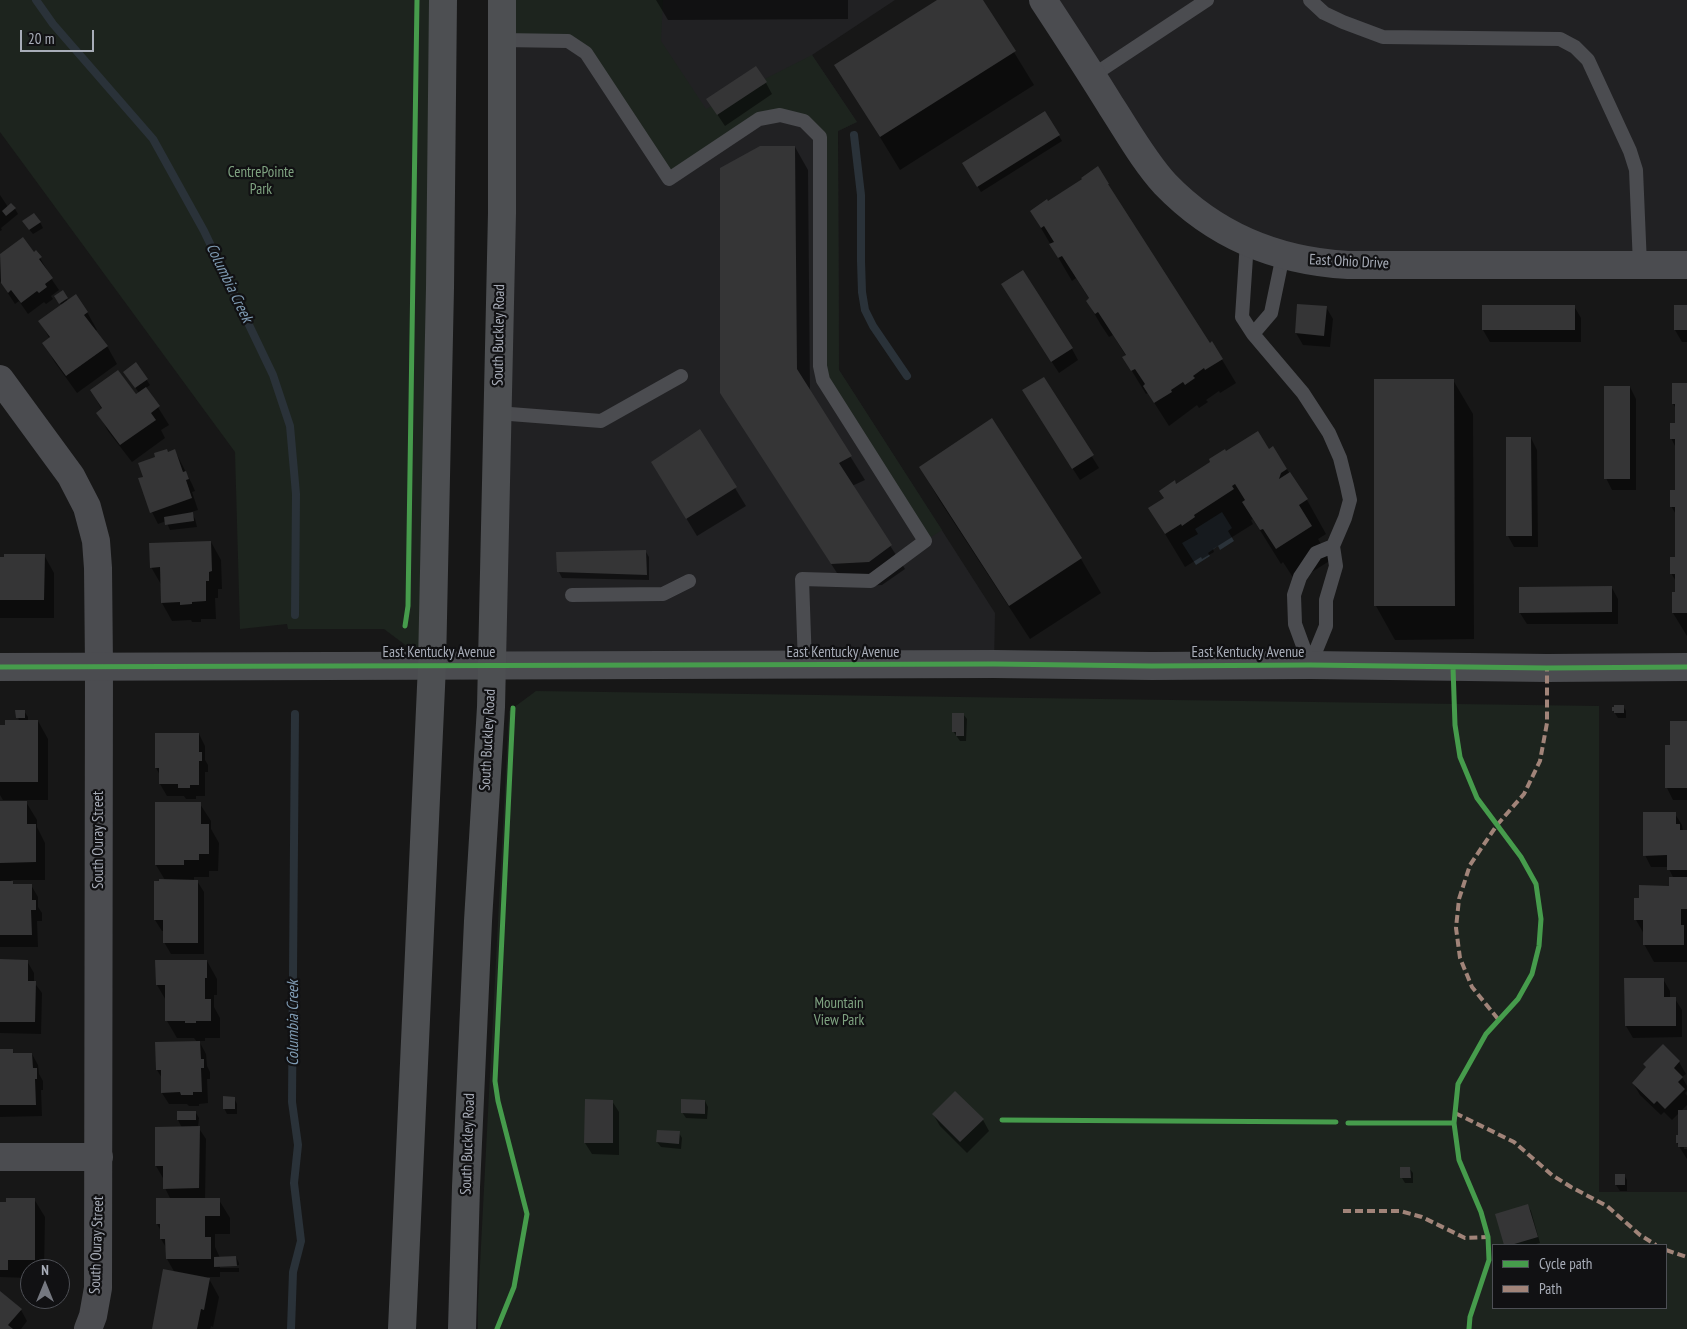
<!DOCTYPE html>
<style>
body{margin:0}
#map{position:relative;width:1687px;height:1329px;overflow:hidden;background:#171717;font-family:"PT Sans Narrow",sans-serif}
canvas{display:block}
.legend{position:absolute;left:1492px;top:1244px;width:175px;height:65px;box-sizing:border-box;background:#111113;border:1px solid #4d4f55;margin:0;padding:6px 9px;list-style:none;font-size:15px;color:#a8adb8}
.legend li{display:flex;align-items:center;gap:10px;height:25px}
.legend b{width:25px;border:1px solid #4d4f55}
.north{position:absolute;left:20px;top:1259px;width:50px;height:50px;box-sizing:border-box;background:#111113;border:1px solid #4d4f55;border-radius:50%;rotate:0deg;font-size:14px;font-weight:700;line-height:20px;text-align:center;color:#a8adb8}
.north::after{content:'';display:block;margin:auto;width:18px;height:22px;background:#757880;clip-path:polygon(50% 0,100% 100%,50% 72%,0 100%)}
.scale{position:absolute;left:20px;top:30px;width:74px;height:22px;box-sizing:border-box;border:2px solid #a8adb8;border-top:0;padding-left:6px;font-size:15px;line-height:18px;white-space:nowrap;color:#a8adb8;-webkit-text-stroke:4px #111113;paint-order:stroke}
</style>
<div id="map">
<canvas width="1687" height="1329"></canvas>
<ul class="legend">
<li><b style="height:6px;background:#469c4c"></b>Cycle path</li>
<li><b style="height:6px;background:#a18479"></b>Path</li>
</ul>
<div class="north">N</div>
<div class="scale">20 m</div>
</div>
<script>
const c = document.querySelector('canvas').getContext('2d');
c.lineJoin = 'round';
function fillPath(path, color) { c.fillStyle = color; c.fill(path, 'evenodd'); }
function strokePath(path, color, width, dash) { c.strokeStyle = color; c.lineWidth = width; c.lineCap = dash ? 'butt' : 'round'; c.setLineDash(dash || []); c.stroke(path); }
function write(font, color, halo, rows, align = 'center') {
  c.font = font + ' "PT Sans Narrow",sans-serif'; c.lineWidth = 4.5; c.setLineDash([]); c.textBaseline = 'middle'; c.strokeStyle = halo; c.fillStyle = color; for (const [text, x, y, turn = 0] of rows) {
    c.save(); c.translate(x, y); c.rotate((+turn || 0) * Math.PI / 180); c.textAlign = isNaN(turn) ? turn : align; if (halo) c.strokeText(text, 0, 0); c.fillText(text, 0, 0); c.restore();
  }
}
fillPath(new Path2D(`
 M502,0H895L812,55L857,122L838,131L839,370L995,613L994,664L491,666Z
 M1043,0H1687V265H1348L1192,210Z`), '#212123');
fillPath(new Path2D(`
 M0,0H443L432,665L384,629H288L287,624L240,629L235,452L0,132Z
 M502,0H663L661,41L706,109L812,55L857,122L838,131L839,370L942,530L925,541L823,380L820,137L804,121L759,119L669,179L586,53L568,41L502,40Z
 M536,691L1599,706V1192H1687V1329H478V1303L509,711ZM1493,1245H1666V1308H1493Z`), '#1d241e');
fillPath(new Path2D(`
 M1222,512L1232,528L1228,531L1234,541L1220,550L1218,546L1208,553L1210,556L1196,565L1182,543L1198,534L1195,529Z`), '#2a3239');
fillPath(new Path2D(`
 M656,0H848V19L668,20Z
 M939,0H982L1034,85L900,170L836,65Z
 M766,83L772,94L725,126L715,111Z
 M1045,112L1062,141L981,192L963,163Z
 M795,147L808,170L810,392L865,480L852,486L905,569L882,585L846,587L736,416Z
 M1098,168L1122,208L1210,345L1212,343L1236,383L1220,393L1219,391L1206,400L1208,402L1199,408L1197,405L1169,426L1148,393L1146,394L1138,381L1124,358L1126,356L1113,335L1109,337L1101,325L1087,301L1090,300L1076,278L1072,281L1031,211L1048,202Z
 M0,195L8,207L15,209L18,214L1,228L2,230L0,231Z
 M40,222L43,228L33,234L27,227Z
 M22,238L33,254L40,258L47,270L46,271L59,290L51,296L53,299L46,304L44,302L28,314L19,301L15,304L0,281V255Z
 M62,292L68,301L87,312L97,330L95,331L107,346L117,364L77,393L54,361L44,343L50,339L40,322L62,306L56,296Z
 M1009,296L1072,349L1078,360L1059,373Z
 M1483,306H1574L1581,318V342H1490L1483,330Z
 M1675,306H1687V342H1682L1675,330Z
 M1326,307L1333,319L1330,347L1303,345L1296,333Z
 M136,364L150,385L146,388L169,425L161,430L165,438L132,462L108,431L98,413L102,410L92,391L135,396L139,393L128,377Z
 M1043,378L1099,468L1080,480L1030,402Z
 M1453,380L1473,414L1474,639L1395,640L1376,606Z
 M1687,385V636L1673,613L1677,593V583L1671,573L1676,559L1677,516L1671,506L1676,491V448L1671,438L1676,424L1677,410L1673,404Z
 M1630,387L1636,399V490H1612L1606,478Z
 M992,420L1081,559L1101,593L1030,639L940,501L920,467Z
 M700,431L746,506L697,536L663,480Z
 M1531,438L1537,450L1538,547H1514L1508,536Z
 M1273,448L1307,500L1326,534L1318,539L1331,560L1296,582L1283,562L1281,564L1253,519L1251,520L1253,524L1213,549L1214,552L1202,559L1201,557L1185,567L1150,509L1165,499L1176,485L1226,453L1269,450Z
 M175,451L192,484L195,491L192,492L198,510L191,512L195,519L197,527L170,530L166,521L158,524L152,512L144,478L168,453Z
 M211,542L221,560L222,589H218V598H215L216,619H201V622H192L191,620L172,621L162,603V586L151,567Z
 M646,552L649,557V580L562,578L559,572L558,553Z
 M44,555L54,573V618H0V558Z
 M1612,588L1618,599V624H1527L1520,613Z
 M1623,706L1626,711V718H1618L1613,710Z
 M17,711H24L28,717V721H38L48,739V800H3L0,795V726H6L19,721Z
 M963,714L967,719L966,741H960L953,731Z
 M1687,722V800H1673L1667,788V747H1671Z
 M199,734L205,746V760L208,765V772H205V796H196V799H186L184,796H167L160,784V775L156,768Z
 M26,802L37,820V827L45,843V880H11L14,885H31L38,897V907L42,913V921H37L38,947H0V803Z
 M200,804L211,821V829L219,843L218,871H209V877H194V881H197L204,892V954H171L164,942V931H162L155,920L165,880L156,865Z
 M1675,814L1682,825L1683,832H1687V962H1654L1644,944V934L1636,920V899L1671,887L1674,879L1668,867H1651L1645,855Z
 M0,961H27L34,973V982L42,993L41,1034L0,1033Z
 M207,961L217,979V995H214V1007L220,1018V1038H205V1041H199L206,1054L207,1066L210,1072V1079H207L208,1103L199,1104V1106H189L187,1104H169L162,1093V1078L157,1070L156,1043L197,1042L194,1038H177L167,1021V1002L157,985Z
 M1663,979L1670,991V999H1675L1682,1010V1037L1633,1038L1626,1026Z
 M12,1050L14,1054H32L38,1065L39,1074L43,1081V1090H41L42,1116L0,1117V1053Z
 M1679,1062L1686,1074L1682,1077L1687,1086V1091L1685,1093L1687,1096V1105L1681,1111H1687V1146H1684V1149H1687V1159L1677,1143L1679,1136V1113L1672,1120L1664,1112L1661,1115L1640,1095L1633,1083Z
 M234,1098L237,1104V1114H227L224,1108Z
 M612,1101L619,1112V1155L592,1154L585,1143Z
 M705,1101L708,1107L707,1119L686,1118L682,1112Z
 M196,1113L199,1118L198,1127L206,1139L205,1200H219L230,1218V1234H215V1247L220,1258L236,1257L239,1263V1265H220V1268H239V1272H220V1277H208L219,1297L213,1327L211,1326L210,1329H153L175,1273L167,1259V1249L161,1239V1231L157,1224L171,1200L165,1188L163,1178L156,1166L182,1128L178,1120Z
 M933,1114L983,1120L989,1131L967,1153L940,1126Z
 M679,1133L682,1138L681,1149L661,1147L657,1142Z
 M1409,1168L1413,1173V1183H1405L1402,1178Z
 M1617,1175H1624L1627,1180V1191H1620L1616,1185Z
 M34,1199L45,1217L44,1269H30V1278L0,1277V1203Z
 M1528,1206L1531,1211L1540,1243L1532,1245H1505L1496,1215Z
 M0,1293L21,1310L27,1321L21,1329H0Z`), '#0007');
strokePath(new Path2D(`
 M36,0L53,24L153,139L204,231L273,375L290,426L296,494L295,615
 M854,135L861,195V261L862,292L865,310L873,326L907,376
 M291,1329L293,1272L301,1241L294,1183L298,1145L292,1102L295,714`), '#2a3239', 8);
fillPath(new Path2D(`
 M937,0H983L1016,51L880,137L834,65Z
 M756,66L767,82L717,115L706,99Z
 M1045,111L1060,135L977,187L962,163Z
 M760,146H795L797,369L852,456L839,463L892,545L869,562L831,564L720,393V168Z
 M1098,166L1109,184H1108L1210,343L1212,341L1223,359L1205,370L1204,368L1193,376L1195,378L1185,385L1183,382L1171,390L1172,392L1154,403L1143,386L1145,384L1135,369L1131,371L1122,357L1126,355L1098,312L1095,314L1086,301L1089,298L1062,256L1058,258L1049,244L1054,242L1044,226L1041,228L1030,211L1047,199L1048,201L1082,179L1081,178Z
 M11,203L16,208L6,216L2,211Z
 M34,213L41,222L29,230L22,221Z
 M23,237L34,252L36,250L42,257L39,259L53,278L45,284L47,287L39,293L37,291L21,303L11,290L8,293L1,283L0,254Z
 M1023,270L1073,348L1051,362L1001,284Z
 M63,290L68,298L59,304L54,296Z
 M76,294L88,312L84,315L108,346L66,376L42,343L50,337L38,321Z
 M1297,304L1327,306L1324,336L1295,333Z
 M1482,305H1575V330H1482Z
 M1674,305H1687V330H1674Z
 M136,362L148,379L135,388L123,372Z
 M118,370L136,394L146,387L160,406L151,413L156,420L120,445L96,413L102,408L90,390Z
 M1044,377L1094,455L1072,469L1022,390Z
 M1374,379H1454L1455,606H1374Z
 M1672,383H1687V613H1672V592H1675V574H1670V557H1675V507H1670V490H1675V439H1670V423H1675V404H1672Z
 M1604,386H1630V479H1604Z
 M992,418L1082,558L1009,606L919,467Z
 M700,429L737,487L686,519L651,462Z
 M1258,431L1269,449L1273,446L1287,469L1281,473L1279,479L1290,472L1308,499L1299,505L1312,526L1276,549L1263,529L1260,530L1242,502L1245,500L1235,484L1232,486L1234,489L1194,515L1195,517L1182,526L1181,524L1165,534L1148,508L1164,498L1159,491L1175,480L1176,484L1210,462L1209,459L1225,449L1226,451Z
 M1506,437H1531L1532,536H1506Z
 M167,449L168,452L175,449L183,472L186,471L189,479L186,480L192,498L150,513L138,478L143,477L138,463L155,457L154,453Z
 M193,512L194,521L165,525L164,517Z
 M211,541L212,571L209,572V581H206V601L192,602V604L180,605V602L161,603L160,567L150,568L149,543Z
 M646,550L647,575L557,572L556,552Z
 M4,554H45L44,600H0V557H4Z
 M1612,586V612L1519,613V587Z
 M1614,705H1624V713H1614V711H1612V707H1614Z
 M15,710H25V718H16Z
 M952,713H964V736H956V732H952Z
 M5,720H38V782H0V725H5Z
 M1670,721H1687V788H1665V745H1670Z
 M155,733H199V752H202V761H199V785H190V788H178V784H159V768H155Z
 M0,801H27V824H36V862L0,863Z
 M155,802H201V824H209V854H199V860H184V865H155Z
 M1643,812H1676V824H1680V830H1687V870H1667V855L1643,856Z
 M1669,877H1687V909H1681V925H1684V945H1643V920H1634V898H1639V885L1669,886Z
 M159,879L198,880V943H163V920H154V881H159Z
 M0,881H13V884H32V900H36V910H31L32,935H0Z
 M0,959L28,960V981H36L35,1022H0Z
 M155,960H207V978H205V999H211V1021H196V1023H185V1021H165V985H156Z
 M1624,978H1664V997H1676V1026H1625Z
 M200,1041L201,1059H204V1068H201L202,1092H193V1095H181L180,1092L161,1093V1070H156L155,1042Z
 M1663,1044L1680,1061L1674,1068L1683,1077L1678,1082L1685,1089L1665,1109L1657,1101L1654,1104L1632,1083L1646,1067L1643,1064Z
 M0,1049H13V1053H32L33,1068H37V1079H35L36,1105H0Z
 M955,1091L984,1119L960,1142L932,1114Z
 M223,1096L235,1097V1109H223Z
 M585,1099L613,1100V1143H584Z
 M681,1099L705,1100V1114L681,1113Z
 M1678,1110H1687V1147H1678V1143H1676V1135H1678Z
 M177,1111H196V1120H177Z
 M200,1126L199,1188L163,1189V1166H155V1127Z
 M657,1130L680,1131L679,1144L656,1142Z
 M1400,1167H1410L1411,1178H1400Z
 M1615,1174H1625V1185H1615Z
 M6,1198H35V1260H8V1270H0V1202H6Z
 M156,1198H220V1216H205V1237H211V1259H166L165,1239H160V1224H156Z
 M1528,1204L1538,1237L1511,1245H1504L1495,1214Z
 M236,1256L237,1266L214,1267V1257Z
 M163,1269L210,1278L204,1310L201,1309L197,1329H152Z
 M0,1291L22,1309L8,1325L13,1329H0Z`), '#353536');
strokePath(new Path2D(`
 M1310,0L1324,13L1343,22L1383,37L1560,39L1575,47L1588,60L1630,151L1636,170L1640,265
 M502,40L568,41L586,53L669,179L759,119L780,115L804,121L820,137V366L823,380L925,541L871,581L802,579L805,665
 M1092,76L1207,0
 M1247,242L1242,317L1253,334L1271,313L1283,255
 M1253,334L1303,393L1329,433L1340,458L1347,486L1350,500L1345,518L1333,546L1336,566L1326,600V626L1310,665
 M497,413L601,421L681,376
 M572,595L663,594L689,581
 M1310,665L1295,624L1294,595L1300,577L1316,553L1333,546`), '#4b4c50', 14);
strokePath(new Path2D(`
 M1043,0C1066,35 1089,70 1111,106C1128,132 1144,161 1165,184C1215,236 1276,261 1348,265H1687
 M0,379L71,476L87,507L96,541L98,568L99,666L98,1288L93,1316L88,1329
 M0,1157H99`), '#4b4c50', 28);
strokePath(new Path2D(`
 M0,667L994,664L1152,666L1310,665L1547,668L1687,667`), '#4b4c50', 28);
strokePath(new Path2D(`
 M402,1329L432,665L440,288L443,0
 M462,1329L466,1187L478,921L491,707L502,213V0`), '#4d4f52', 28);
strokePath(new Path2D(`
 M1498,1019L1472,987L1460,958L1456,928L1459,899L1470,865L1497,825L1524,794L1540,761L1547,723V668
 M1455,1113L1514,1142L1552,1175L1571,1187L1607,1206L1640,1235L1656,1245
 M1343,1211H1400L1422,1217L1465,1238L1488,1237
 M1666,1250L1687,1257`), '#a18479', 4, [8, 4]);
strokePath(new Path2D(`
 M405,626L408,606L417,0
 M0,667L994,664L1152,666L1310,665L1547,668L1687,667
 M1453,667L1455,725L1460,757L1477,798L1521,857L1536,884L1541,919L1539,946L1532,974L1518,999L1486,1034L1458,1084L1454,1123L1459,1160L1481,1212L1488,1237L1489,1260L1470,1317L1469,1329
 M1002,1120L1336,1122
 M1348,1123H1454
 M497,1329L514,1287L527,1214L498,1101L495,1081L513,708`), '#469c4c', 5);
write('15px', '#7fa381', '#111113', [
 ["CentrePointe",261,173],
 ["Park",261,190],
 ["Mountain",839,1004],
 ["View Park",839,1021]
]);
write('15px', '#a8adb8', '#111113', [
 ["East Ohio Drive",1349,262,3],
 ["South Buckley Road",499,335,-89],
 ["East Kentucky Avenue",439,653],
 ["East Kentucky Avenue",843,653],
 ["East Kentucky Avenue",1248,653],
 ["South Buckley Road",488,740,-87],
 ["South Ouray Street",99,840,-90],
 ["South Buckley Road",468,1144,-88],
 ["South Ouray Street",97,1245,-88]
]);
write('italic 16px', '#7f9bb3', '#111113', [
 ["Columbia Creek",229,283,64],
 ["Columbia Creek",293,1023,-90]
]);
</script>
